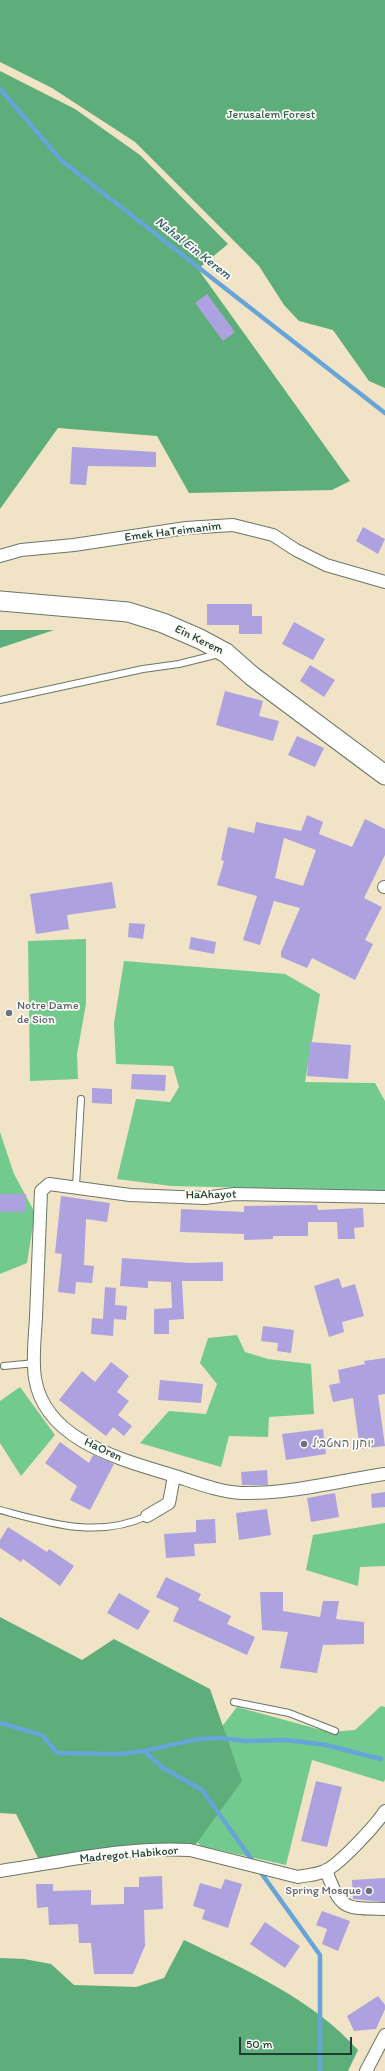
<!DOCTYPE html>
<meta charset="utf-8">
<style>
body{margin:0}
#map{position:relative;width:385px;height:2071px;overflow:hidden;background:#f1e3c6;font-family:Itim,sans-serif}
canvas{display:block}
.scale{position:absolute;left:239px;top:2037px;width:113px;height:18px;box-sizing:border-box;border:2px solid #1f3d34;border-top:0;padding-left:5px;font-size:12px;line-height:14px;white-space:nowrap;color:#1f3d34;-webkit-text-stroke:3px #fdfcf7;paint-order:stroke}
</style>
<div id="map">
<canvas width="385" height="2071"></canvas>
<div class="scale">50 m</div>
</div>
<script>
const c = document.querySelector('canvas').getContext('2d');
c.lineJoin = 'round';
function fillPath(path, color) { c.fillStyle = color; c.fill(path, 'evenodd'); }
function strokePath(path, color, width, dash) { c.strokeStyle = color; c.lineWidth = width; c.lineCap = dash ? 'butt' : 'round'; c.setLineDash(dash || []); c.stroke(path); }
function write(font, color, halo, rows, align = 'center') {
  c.font = font + ' Itim,"Playpen Sans Hebrew",sans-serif'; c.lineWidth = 3.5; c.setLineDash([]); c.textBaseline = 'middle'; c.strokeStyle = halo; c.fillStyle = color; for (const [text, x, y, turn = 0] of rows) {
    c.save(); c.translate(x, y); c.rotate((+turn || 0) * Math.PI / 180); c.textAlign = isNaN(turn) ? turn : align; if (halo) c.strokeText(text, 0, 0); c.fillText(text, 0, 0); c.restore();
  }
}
fillPath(new Path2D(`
 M86,939V1004L77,1054L78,1079L30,1081L28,941Z
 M124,961L285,974L320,994L305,1082L375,1083L385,1101V1191L171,1186L117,1179L136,1099L170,1102L179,1087L173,1066L116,1064L114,1023Z
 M0,1132L14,1174L35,1213L27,1263L0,1274Z
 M237,1335L245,1352L268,1359L311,1364L314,1414L269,1417L268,1437L229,1436L221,1467L140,1443L169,1411L206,1414L217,1384L200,1363L208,1338Z
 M20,1387L55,1435L21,1476L0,1443V1401Z
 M385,1523V1566L360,1567L358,1586L306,1570L313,1535Z
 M381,1706L385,1707V1779L384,1782L312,1760L286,1865L201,1846L161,1806L237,1707L329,1732L355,1730Z`), '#72ca8f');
fillPath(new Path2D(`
 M0,0H385V388L369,381L333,330L299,321L284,305L259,266L135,142L52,88L0,62Z
 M0,71L75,109L140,155L228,244L198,269L350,481L332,490L189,493L157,436L58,428L0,509Z
 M0,630H54L0,648Z
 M0,1617L82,1660L114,1639L210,1689L242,1781L196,1844L39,1860L16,1814L0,1813Z
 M184,1940C246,1970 311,1998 358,2050L348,2071H0V1958L24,1959L51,1964L74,1985L136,1987L164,1978Z`), '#5dae7a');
strokePath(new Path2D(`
 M0,89L62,161L385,413
 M0,1723L42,1735L57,1753L120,1754L144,1751L198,1739L220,1738L246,1741L287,1740L326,1745L381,1759
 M144,1751L163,1768L202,1790L255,1864
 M259,1870L320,1955V2071`), '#67a4d8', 4.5);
fillPath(new Path2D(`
 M207,294L235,332L223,341L195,303Z
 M72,447L156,452V467L88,466L86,485L70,484Z
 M363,527L385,539L378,554L356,541Z
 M207,604H252V616H262V634H239V625H207Z
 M294,622L325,639L313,660L282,644Z
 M310,665L335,680L324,697L300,681Z
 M225,691L263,701L259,716L279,721L273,741L216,725Z
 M297,736L324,748L315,767L288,755Z
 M307,815L323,822L319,834L352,847L365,819L385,829V855L364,898L382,907L365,940L373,944L355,980L312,958L307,968L281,957V952L300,908L274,901L260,945L243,940L257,896L217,885L224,861L221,860L228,827L254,833L256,822L301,831ZM284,838L316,850L303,886L275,878Z
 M112,882L116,908L67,915L69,929L36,934L30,894Z
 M129,923L145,924L143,939L128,937Z
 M191,937L216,942L214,954L189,949Z
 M310,1042L351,1045L348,1079L307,1076Z
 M132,1074L166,1075L165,1091L131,1089Z
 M92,1088L112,1089V1104L92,1103Z
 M0,1194H26V1212H0Z
 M61,1196L110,1203L107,1222L86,1219L84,1265L94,1266L92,1283L76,1282L75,1294L58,1292L62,1254L55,1253Z
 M317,1205L318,1210L363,1208L364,1227L354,1228L355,1239H338L337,1222H308V1236H273V1239L244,1240V1234L180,1232L181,1209L244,1212V1206Z
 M122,1258L190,1263L223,1262V1281H182L184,1319L169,1320V1334H154V1309L172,1308L171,1282L148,1281V1288L120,1286Z
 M339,1278L342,1288L355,1284L364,1316L342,1322L344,1332L329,1337L314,1286Z
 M105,1287L116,1288L115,1305L127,1306L126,1320L114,1319L113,1336L91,1334L92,1318L103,1319Z
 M263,1326L294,1330L291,1353L277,1351L278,1343L261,1341Z
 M385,1358V1394L378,1395L385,1446L360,1449L353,1398L333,1402L329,1385L340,1383L338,1370L365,1364L364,1361Z
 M111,1362L129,1376L117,1392L129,1401L118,1415L132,1426L124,1436L113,1427L106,1436L59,1400L82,1371L95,1382Z
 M160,1380L203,1384L201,1403L158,1400Z
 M323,1429L326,1454L286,1460L282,1434Z
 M60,1442L89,1463L93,1455L114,1464L90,1510L70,1500L77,1486L45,1463Z
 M267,1470L268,1485H242L241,1472Z
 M385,1492V1507L372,1508L371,1494Z
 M335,1493L339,1517L311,1522L307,1498Z
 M267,1509L271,1535L239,1540L236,1513Z
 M215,1519L216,1543L194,1544L195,1556L166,1558L164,1534L196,1532V1520Z
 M8,1527L47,1552L49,1549L74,1566L60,1586L23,1559L21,1562L0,1548V1540Z
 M166,1577L201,1594L198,1600L231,1616L227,1624L255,1637L247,1655L173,1621L179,1608L156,1597Z
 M260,1592H283V1611L320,1617L323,1601H339L336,1619L364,1622V1644L323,1645L317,1673L280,1668L288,1632L262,1630Z
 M119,1593L150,1611L138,1630L107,1613Z
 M316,1781L342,1787L327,1847L301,1841Z
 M162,1876L163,1909L144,1910L145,1946L133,1974H94L91,1943H79L78,1924L49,1925L48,1907L37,1908L36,1884H53V1891L91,1890V1905L124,1904V1887H139V1877Z
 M385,1878V1902L353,1899L352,1880Z
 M225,1879L242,1884L228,1928L202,1919L205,1910L193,1906L200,1883L221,1889Z
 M322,1911L350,1921L338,1951L322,1944L327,1929L316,1925Z
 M265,1922L300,1946L285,1968L250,1944Z
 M378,1996L385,2005V2009L376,2029L354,2031L347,2016Z`), '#ada1df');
const lane = new Path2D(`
 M0,700L143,669L179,664L219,654
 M76,1186L81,1099
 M4,1366L35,1363
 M0,1510C49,1523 98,1539 147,1516
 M234,1702L289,1713L335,1731`);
const street = new Path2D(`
 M0,556L21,550L74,545L186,528L233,525L273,535L296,550L326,565L385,582
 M384,887H385
 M385,1197L234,1194L205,1198L130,1195L49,1184L41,1191C39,1233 38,1275 36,1317C35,1337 32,1359 35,1378C45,1442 124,1460 175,1476C197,1483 219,1492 242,1493C291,1494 337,1481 385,1474
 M147,1516L169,1503L174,1476
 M326,1870C341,1911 344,1908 385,1909
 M0,1871C62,1862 127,1846 190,1850L298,1877C307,1875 316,1875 325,1871C340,1864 376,1825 385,1811
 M366,2071L385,2035`);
const primary = new Path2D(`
 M0,601L128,612L163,623L200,639L226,653L252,676L385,775`);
strokePath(lane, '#687767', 8);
strokePath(street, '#687767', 14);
strokePath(primary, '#687767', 21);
strokePath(lane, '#fff', 6);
strokePath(street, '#fff', 12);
strokePath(primary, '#fff', 19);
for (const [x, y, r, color] of [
 [9,1013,4,"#6b7280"],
 [304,1444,4,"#6b7280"],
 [369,1891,4,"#6b7280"]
]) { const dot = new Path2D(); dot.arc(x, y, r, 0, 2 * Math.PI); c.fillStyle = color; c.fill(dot); strokePath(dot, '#fdfcf7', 1.5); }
write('12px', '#34604b', '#fdfcf7', [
 ["Jerusalem Forest",271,115]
]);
write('12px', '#1f3d34', '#fdfcf7', [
 ["Emek HaTeimanim",173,532,-7],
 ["Ein Kerem",199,640,26],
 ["HaAhayot",211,1195,-1],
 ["HaOren",103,1450,25],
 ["Madregot Habikoor",129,1855,-5]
]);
write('12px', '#5b616d', '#fdfcf7', [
 ["Notre Dame",17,1006],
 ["de Sion",17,1020],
 ["יוחנן המטביל",312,1444],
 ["Spring Mosque",361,1891,"right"]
], 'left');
write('italic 13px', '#38616d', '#fdfcf7', [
 ["Nahal Ein Kerem",193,249,38]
]);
</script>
